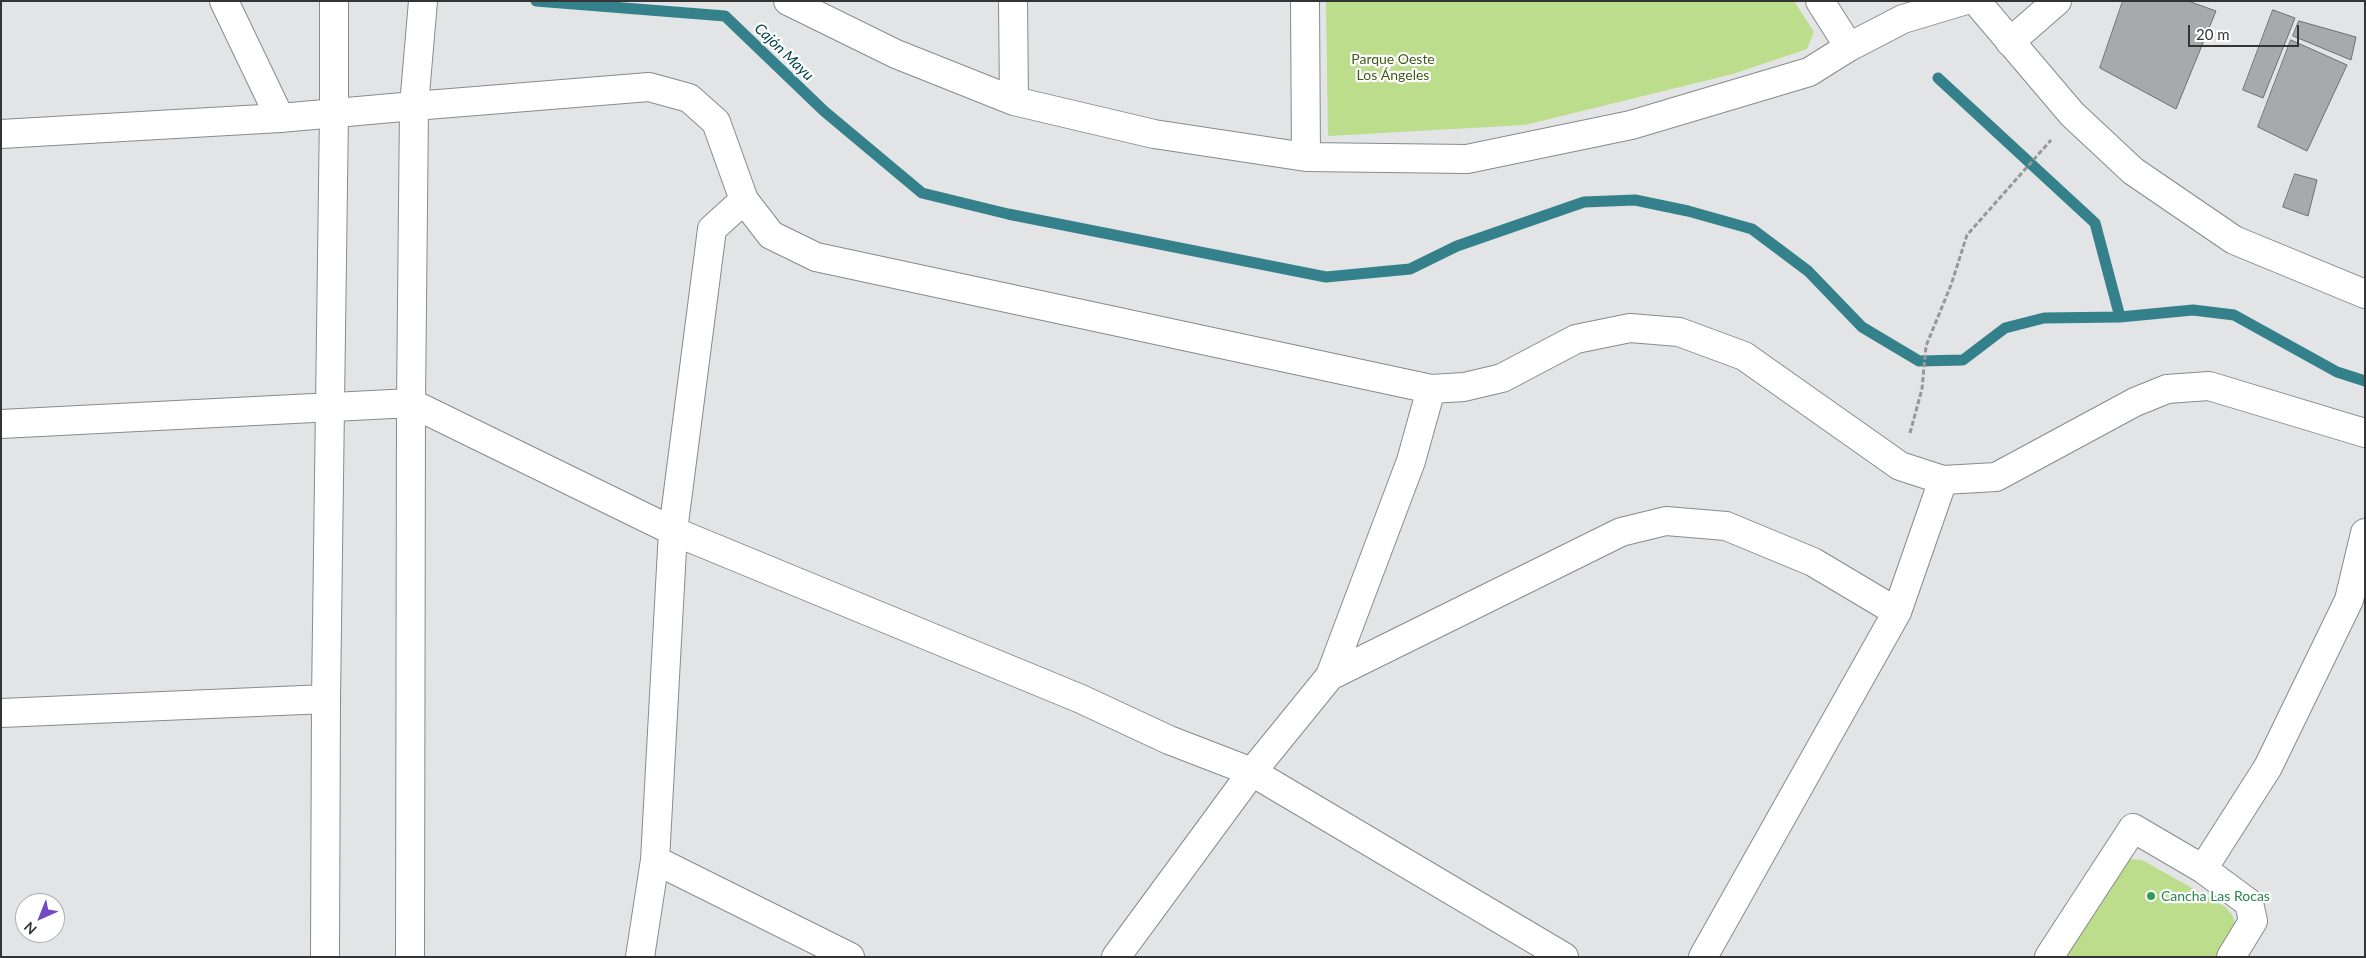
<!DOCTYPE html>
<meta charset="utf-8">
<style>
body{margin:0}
#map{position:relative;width:2366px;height:958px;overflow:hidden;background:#e3e4e5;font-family:Lato,sans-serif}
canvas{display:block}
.frame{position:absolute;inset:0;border:2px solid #343435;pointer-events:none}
.north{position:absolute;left:15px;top:893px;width:50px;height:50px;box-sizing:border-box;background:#fff;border:1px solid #aeaeae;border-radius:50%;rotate:224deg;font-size:14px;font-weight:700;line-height:20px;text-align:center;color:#343435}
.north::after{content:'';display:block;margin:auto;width:18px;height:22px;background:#7449c2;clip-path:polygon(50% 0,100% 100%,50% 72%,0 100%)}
.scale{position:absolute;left:2188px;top:25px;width:111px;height:22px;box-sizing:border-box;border:2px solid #343435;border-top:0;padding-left:6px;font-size:15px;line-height:18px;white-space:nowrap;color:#343435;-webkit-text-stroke:4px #fff;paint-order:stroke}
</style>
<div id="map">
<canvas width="2366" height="958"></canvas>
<div class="frame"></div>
<div class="north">N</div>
<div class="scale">20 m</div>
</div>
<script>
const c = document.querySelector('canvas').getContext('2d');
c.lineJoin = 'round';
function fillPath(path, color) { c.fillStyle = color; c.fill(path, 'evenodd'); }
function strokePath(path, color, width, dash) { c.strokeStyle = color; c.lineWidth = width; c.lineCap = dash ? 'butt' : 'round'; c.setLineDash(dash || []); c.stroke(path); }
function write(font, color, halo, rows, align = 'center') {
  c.font = font + ' Lato,sans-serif'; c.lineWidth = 4.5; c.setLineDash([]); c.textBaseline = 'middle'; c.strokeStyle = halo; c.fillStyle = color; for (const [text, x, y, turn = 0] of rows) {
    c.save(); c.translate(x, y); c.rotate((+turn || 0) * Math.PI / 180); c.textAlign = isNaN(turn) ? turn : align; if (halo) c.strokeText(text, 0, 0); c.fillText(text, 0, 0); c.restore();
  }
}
fillPath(new Path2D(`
 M1326,1H1794L1814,32L1807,49L1733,74L1525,125L1328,136Z
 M2130,859L2142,860L2224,906C2245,924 2231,937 2219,957H2062L2120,864Z`), '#bcdd8c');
strokePath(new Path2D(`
 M536,1L725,16L824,111L922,193L1008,214L1326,277L1410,269L1457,246L1584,202L1635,200L1688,211L1752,229L1808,271L1862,327L1919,361L1963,360L2005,328L2044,318L2120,317L2193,310L2234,315L2337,372L2365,381
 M1938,78L2095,223L2120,317`), '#35818b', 11);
const building = new Path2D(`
 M2123,1H2188L2216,11L2176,109L2100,68Z
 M2273,10L2295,18L2263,98L2243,90Z
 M2299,21L2356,37L2351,60L2293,36Z
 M2291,40L2347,65L2307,151L2258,127Z
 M2295,174L2317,180L2308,216L2283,207Z`);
fillPath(building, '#a8a9aa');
strokePath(building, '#6d6e70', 1);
const street = new Path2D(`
 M224,1L280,118
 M788,1L896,54L1014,101L1154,134L1306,157L1467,159L1631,125L1809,72L1849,47L1903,19L1963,1
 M1013,1L1014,101
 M1305,1L1306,157
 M1820,1L1849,47
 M2010,42L2057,1
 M1,424L411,403L673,531L1081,699L1169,740L1252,772L1564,957
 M1330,676L1621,532L1666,521L1726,526L1813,562L1897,612
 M1,713L326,699
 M655,860L850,957
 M2203,869L2268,767L2349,600L2365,533
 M325,957L326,699L334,112
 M410,957L411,403L414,106L649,87L689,98L716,122L744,200L771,235L816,257L1431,389L1464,387L1502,378L1576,339L1630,328L1679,332L1744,356L1900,466L1943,480L1996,477L2135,402L2167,389L2209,386L2365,433
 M640,957L655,860L673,531L712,229L744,200
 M1116,957L1252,772L1330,676L1411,461L1431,389
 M1703,957L1897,612L1943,480
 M2049,957L2133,828L2203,869L2249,903L2253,921L2231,957`);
const secondary = new Path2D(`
 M1976,1L2072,114L2133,171L2234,240L2365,294
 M334,112V1
 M1,134L280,118L414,106L423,1`);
strokePath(street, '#898a8c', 30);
strokePath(secondary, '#898a8c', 30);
strokePath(new Path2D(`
 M1910,433L1922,389L1926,346L1951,285L1967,235L2051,140`), '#969798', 3, [5, 2.5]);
strokePath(street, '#fff', 28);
strokePath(secondary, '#fff', 28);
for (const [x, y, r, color] of [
 [2151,896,5,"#2e9e5b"]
]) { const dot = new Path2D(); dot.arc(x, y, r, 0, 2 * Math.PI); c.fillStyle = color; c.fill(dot); strokePath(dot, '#fff', 2); }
write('14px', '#415819', '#fff', [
 ["Parque Oeste",1393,59],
 ["Los Ángeles",1393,75]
]);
write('14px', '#27864d', '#fff', [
 ["Cancha Las Rocas",2161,896]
], 'left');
write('italic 15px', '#00434b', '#fff', [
 ["Cajón Mayu",784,52,44]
]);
</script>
